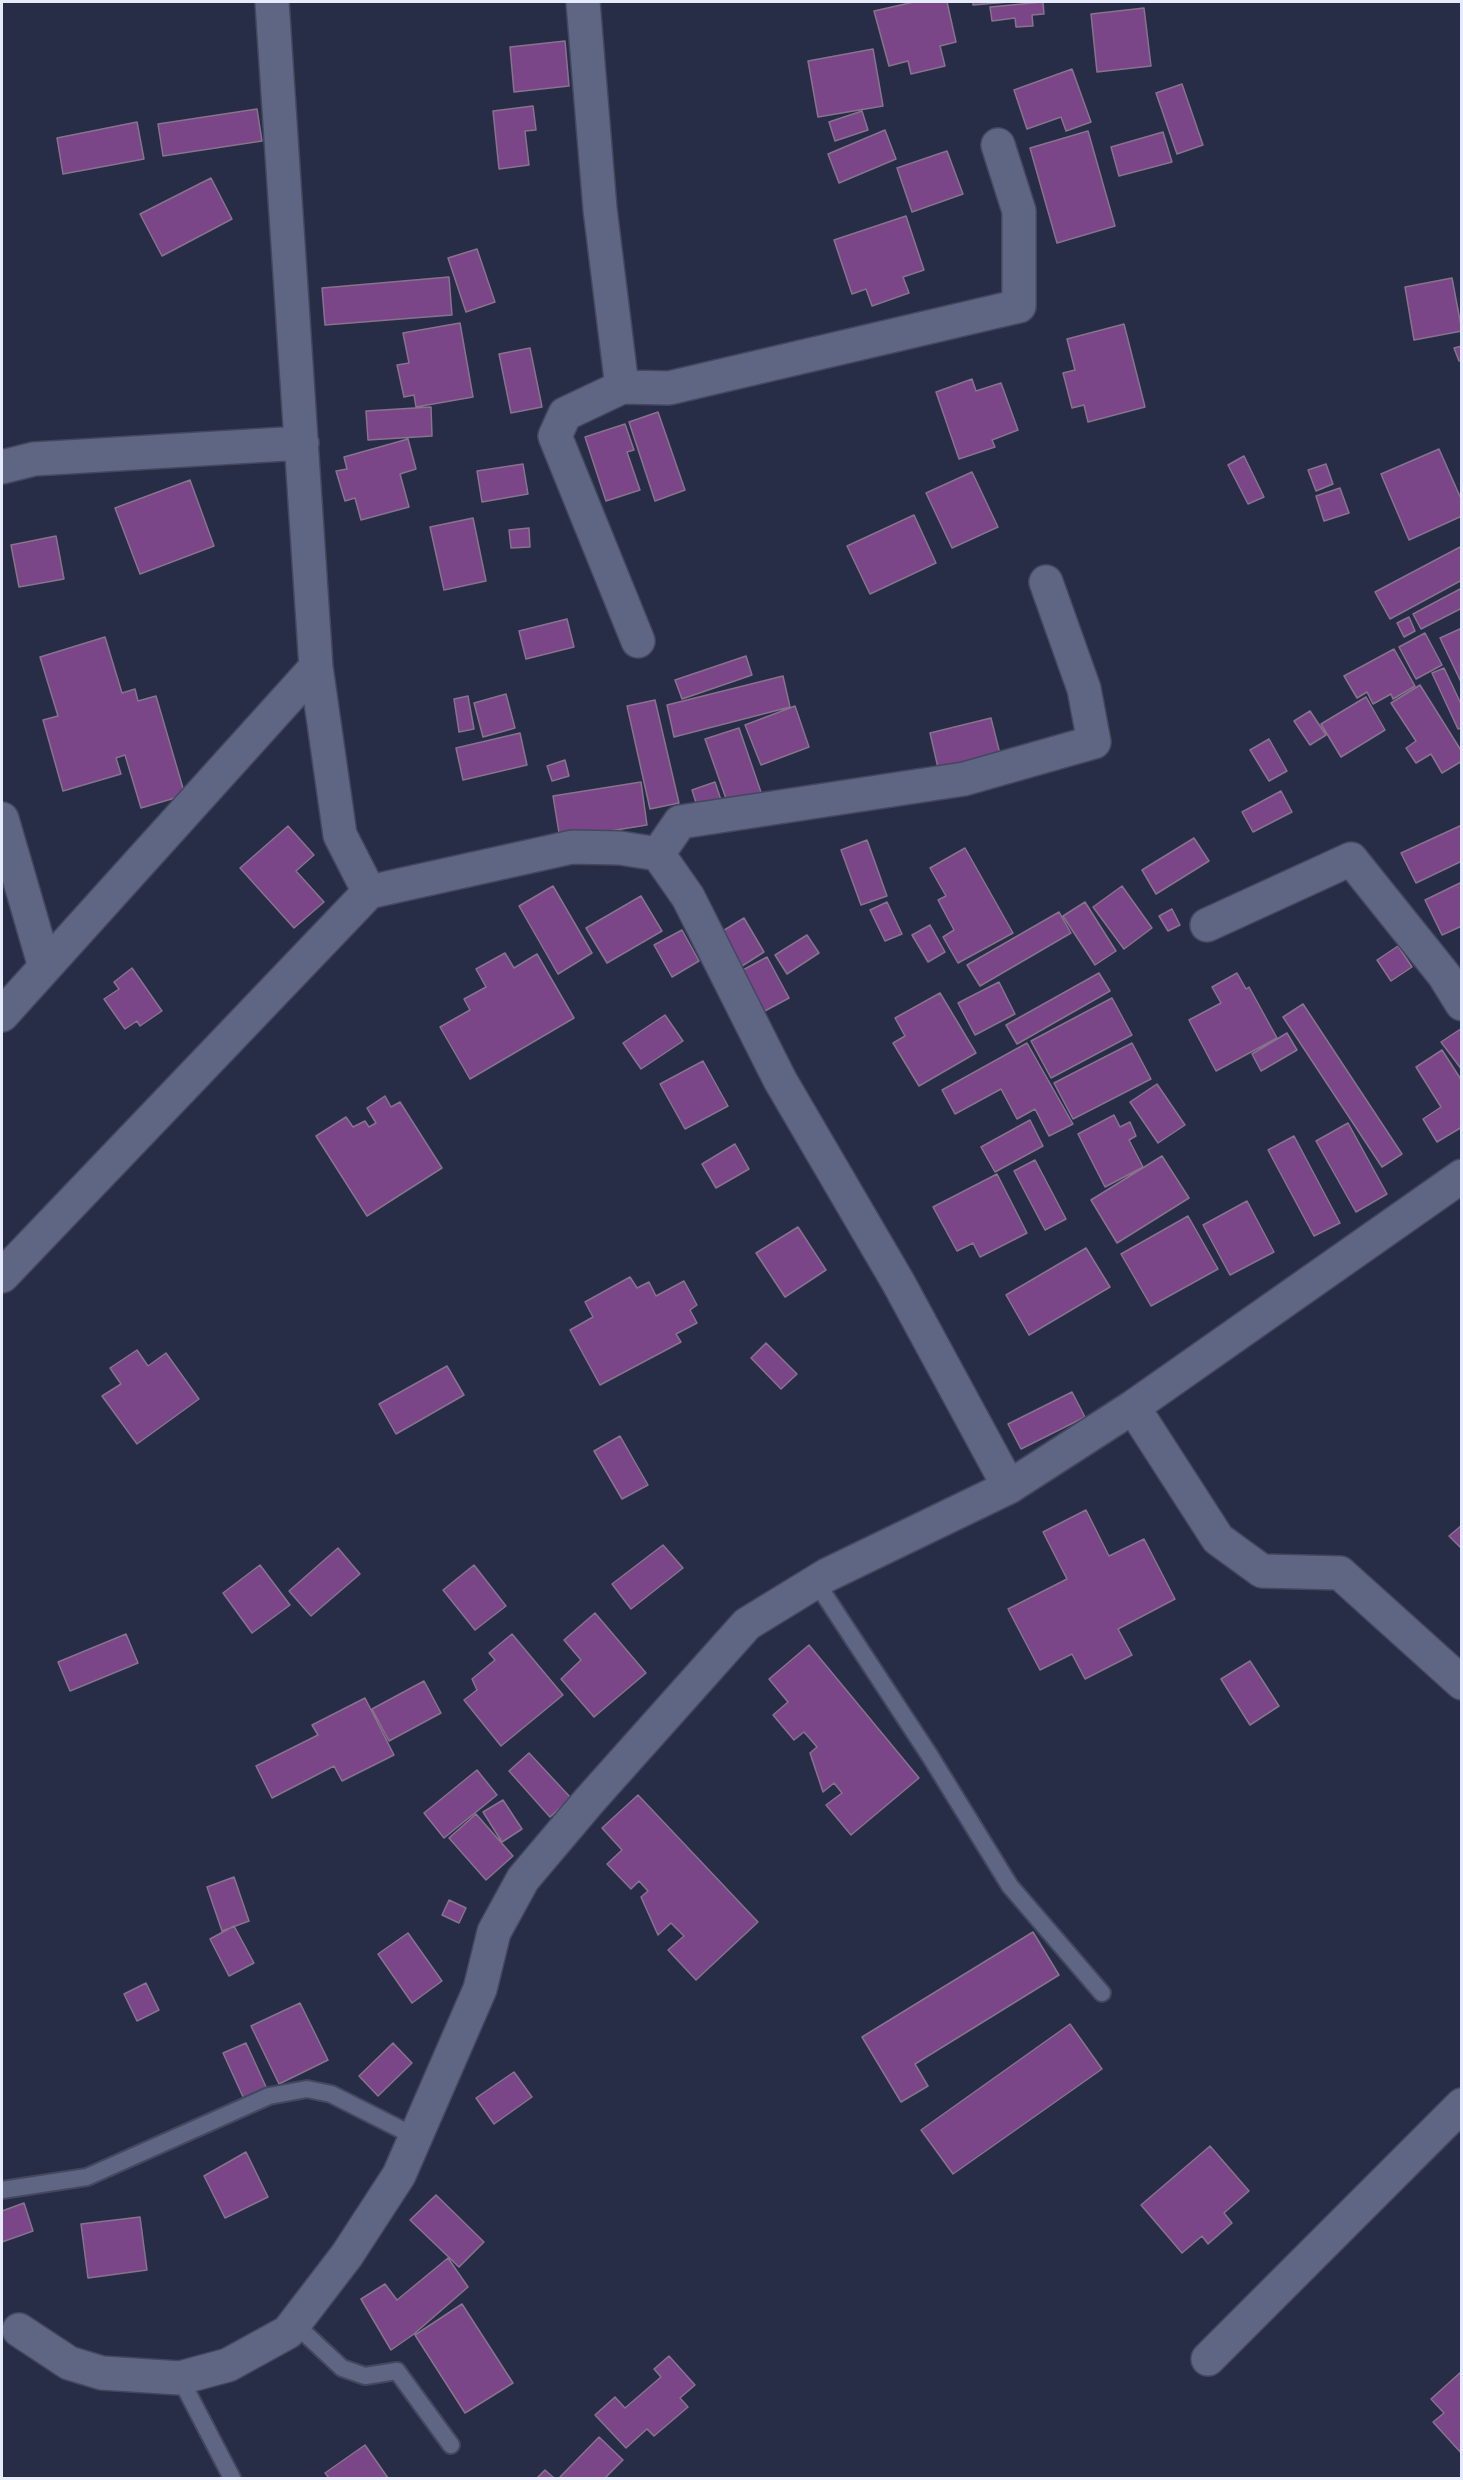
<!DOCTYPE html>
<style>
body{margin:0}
#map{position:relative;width:1463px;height:2480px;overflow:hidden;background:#272d47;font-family:"PT Sans Narrow",sans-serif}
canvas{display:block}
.frame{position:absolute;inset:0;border:3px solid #e6ebfc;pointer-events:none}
</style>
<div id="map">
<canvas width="1463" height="2480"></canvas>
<div class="frame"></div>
</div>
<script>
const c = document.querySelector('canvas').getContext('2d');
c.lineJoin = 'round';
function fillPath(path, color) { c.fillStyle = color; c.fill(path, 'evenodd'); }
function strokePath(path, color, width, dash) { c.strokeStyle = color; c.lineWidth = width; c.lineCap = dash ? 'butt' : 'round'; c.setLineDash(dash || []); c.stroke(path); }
const building = new Path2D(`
 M914,2H947L956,42L940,46L945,66L911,74L908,61L889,66L874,11Z
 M973,2H1010L973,5Z
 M1043,2L1044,14L1032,15L1033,26L1016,27L1015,18L992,21L990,7Z
 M1144,8L1151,66L1097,72L1091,14Z
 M565,41L569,86L514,92L510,47Z
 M873,49L883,106L818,117L808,61Z
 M1072,69L1091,122L1066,131L1061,117L1027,129L1014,90Z
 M1182,84L1203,145L1177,154L1156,93Z
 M533,106L536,130L525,131L529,165L499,169L493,111Z
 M257,109L262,141L163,156L158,124Z
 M862,111L868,130L835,141L829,122Z
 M137,122L144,159L63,174L57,138Z
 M885,130L896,159L839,183L828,154Z
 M1088,131L1115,226L1057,243L1030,148Z
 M1163,132L1172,162L1119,176L1111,147Z
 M947,151L963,194L912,212L897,168Z
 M211,178L232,219L162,256L140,214Z
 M906,216L924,270L903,277L909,293L872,306L866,289L852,294L834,240Z
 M477,249L495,302L466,312L448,258Z
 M449,277L452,315L325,325L322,288Z
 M1452,278L1462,331L1414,340L1405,287Z
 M460,323L473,397L416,407L414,395L404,397L397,365L409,363L403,333Z
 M1124,324L1145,407L1088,422L1084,405L1072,408L1063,373L1075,370L1067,339Z
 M1462,346V361H1459L1454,348Z
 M530,348L542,407L511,413L499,354Z
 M972,379L976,391L1001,383L1018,430L992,440L995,447L959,459L936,392Z
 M431,407L432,436L368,440L366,411Z
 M658,412L685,490L655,501L629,422Z
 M625,424L634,450L627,452L640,490L606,501L585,437Z
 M408,439L416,469L400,474L409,507L361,520L355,498L345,501L336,471L347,469L344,457Z
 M1439,449L1462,501V516L1409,540L1381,474Z
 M1244,456L1264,497L1248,504L1228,465Z
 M523,464L528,494L482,502L477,471Z
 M1326,464L1333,484L1316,491L1308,470Z
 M972,472L998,527L952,548L926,493Z
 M190,480L214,546L140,574L115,508Z
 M1340,488L1349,513L1324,521L1316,496Z
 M914,515L936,563L870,594L847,546Z
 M473,518L486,581L444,590L430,527Z
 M529,528L530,547L511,548L509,530Z
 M56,536L64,579L19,587L11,545Z
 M1462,546V580L1390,619L1375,592Z
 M1462,588V608L1421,629L1413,614Z
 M1409,617L1415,631L1404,637L1397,623Z
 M567,619L574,647L526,659L519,631Z
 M1462,628V684L1440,638Z
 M1425,633L1442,665L1416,679L1399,647Z
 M105,637L122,693L135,689L138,701L156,696L185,795L141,808L125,755L116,758L121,774L63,791L43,720L58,716L40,657Z
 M1394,649L1415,686L1393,699L1391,694L1373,704L1367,692L1357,698L1344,676Z
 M746,656L752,675L682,699L675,680Z
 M1444,668L1462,706V728L1458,729L1432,673Z
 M783,676L790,707L674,737L667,705Z
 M1420,685L1462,752V761L1442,773L1431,754L1416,763L1406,748L1416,741L1391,703Z
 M506,694L515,728L483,737L474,703Z
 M468,696L474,729L459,732L454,699Z
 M1366,697L1385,730L1341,757L1321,724Z
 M655,700L679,803L650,809L627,706Z
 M795,706L809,747L761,765L745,725Z
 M1310,711L1326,735L1310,745L1294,721Z
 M991,718L1003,766L941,781L930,733Z
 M739,728L763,798L730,810L705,739Z
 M520,733L527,765L463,780L456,748Z
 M1269,739L1287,771L1269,781L1250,750Z
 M565,760L569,776L552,781L547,766Z
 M641,782L647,825L560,839L553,796Z
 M715,782L721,800L698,809L692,790Z
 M1281,791L1292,812L1253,832L1242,812Z
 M1462,825V861L1416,883L1401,853Z
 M288,826L314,855L296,871L324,902L294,928L240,868Z
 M1194,838L1209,861L1156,894L1142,870Z
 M867,840L887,896L861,905L841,850Z
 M965,848L1013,933L958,963L943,937L954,930L938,900L946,896L930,868Z
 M1462,882V926L1442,935L1425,900Z
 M553,886L592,953L558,974L519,906Z
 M1122,886L1152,928L1124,949L1093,907Z
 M641,896L662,931L607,963L586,928Z
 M887,902L902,934L885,941L870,910Z
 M1085,902L1116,951L1095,965L1063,916Z
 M1172,909L1180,925L1168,931L1159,916Z
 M1059,912L1071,933L980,986L967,965Z
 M744,918L764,952L742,966L721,932Z
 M930,925L945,952L928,962L912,935Z
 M682,930L699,961L672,977L654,945Z
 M807,935L819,953L787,974L775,955Z
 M1398,946L1412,967L1391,981L1377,960Z
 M505,953L514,968L537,954L574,1018L470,1079L440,1027L470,1010L464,999L486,987L476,969Z
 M767,957L789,998L763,1012L741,971Z
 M132,968L162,1011L140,1026L137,1021L125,1029L104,999L119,989L114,982Z
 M1099,973L1110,991L1017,1044L1006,1025Z
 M1237,973L1246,989L1249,987L1277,1038L1216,1071L1189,1020L1221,1003L1212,987Z
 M999,982L1015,1014L975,1035L958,1003Z
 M940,993L976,1053L919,1086L893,1043L905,1036L895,1018Z
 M1112,998L1132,1035L1051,1078L1031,1041Z
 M1303,1004L1402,1154L1382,1167L1283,1017Z
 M665,1015L683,1041L641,1069L623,1043Z
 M1462,1028V1070L1441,1042Z
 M1287,1033L1297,1050L1261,1071L1252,1054Z
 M1027,1043L1073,1124L1049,1136L1035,1109L1017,1119L1001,1089L955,1114L942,1090Z
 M1132,1043L1151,1079L1073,1119L1054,1083Z
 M1442,1050L1462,1081V1127L1437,1142L1423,1119L1441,1107L1416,1067Z
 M703,1061L728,1106L685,1129L660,1084Z
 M1157,1084L1185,1125L1158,1143L1130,1102Z
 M385,1096L391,1107L400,1102L442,1168L367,1216L316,1136L346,1117L353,1127L365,1121L369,1127L376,1123L367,1108Z
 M1114,1115L1120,1127L1130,1122L1136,1136L1129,1140L1143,1167L1105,1187L1078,1134Z
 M1030,1120L1043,1146L995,1172L981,1147Z
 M1348,1123L1387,1194L1356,1212L1316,1141Z
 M1294,1136L1340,1223L1314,1236L1268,1150Z
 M735,1144L749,1169L716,1188L702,1164Z
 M1162,1156L1189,1198L1117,1243L1091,1200Z
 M1035,1160L1066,1219L1045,1230L1014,1171Z
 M997,1174L1027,1233L980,1257L973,1243L957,1251L933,1207Z
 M1247,1201L1274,1252L1230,1275L1203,1225Z
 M1188,1216L1218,1269L1151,1306L1121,1254Z
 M798,1227L826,1270L785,1297L756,1253Z
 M1086,1248L1110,1287L1029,1335L1006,1295Z
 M630,1277L637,1288L649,1282L656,1296L684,1281L697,1305L690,1310L697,1323L676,1334L681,1342L600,1385L570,1330L593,1317L585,1302Z
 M766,1343L797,1374L781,1389L751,1358Z
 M137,1350L148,1366L166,1353L199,1399L137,1444L102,1396L121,1384L110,1368Z
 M447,1366L464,1395L396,1434L379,1404Z
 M1072,1392L1085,1417L1021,1449L1008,1424Z
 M620,1436L648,1485L622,1499L594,1451Z
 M1086,1510L1109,1556L1144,1539L1175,1599L1118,1629L1132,1655L1085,1679L1072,1654L1040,1670L1008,1609L1067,1579L1043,1532Z
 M1462,1525V1549L1449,1536Z
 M663,1545L683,1568L631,1609L612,1584Z
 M338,1548L360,1574L311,1616L289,1591Z
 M260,1565L290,1605L252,1633L223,1593Z
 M474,1565L506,1606L475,1630L443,1590Z
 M595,1613L646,1673L594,1717L561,1679L581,1660L564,1640Z
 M126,1634L138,1663L70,1691L58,1662Z
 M512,1634L563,1695L501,1746L464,1700L477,1690L472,1679L495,1660L489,1653Z
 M809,1645L919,1778L851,1835L826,1805L842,1793L834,1783L823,1792L810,1753L817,1747L804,1732L794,1740L773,1715L788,1702L769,1679Z
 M1250,1661L1279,1706L1250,1725L1221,1679Z
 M424,1681L441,1713L389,1741L372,1709Z
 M365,1698L394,1755L342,1781L334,1766L272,1798L256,1766L318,1735L312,1725Z
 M529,1753L571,1798L550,1817L509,1771Z
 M477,1770L497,1795L444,1838L424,1813Z
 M638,1795L758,1922L696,1980L668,1950L684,1936L671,1923L658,1935L641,1897L648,1891L639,1881L631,1889L607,1864L622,1850L602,1828Z
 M503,1800L522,1829L502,1842L483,1812Z
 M476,1814L513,1856L486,1880L449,1838Z
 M234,1877L249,1921L222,1931L207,1887Z
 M449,1900L466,1908L459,1923L442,1915Z
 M234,1926L254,1963L229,1976L210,1939Z
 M1033,1932L1059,1975L915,2064L928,2086L901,2102L862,2037Z
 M408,1933L442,1981L412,2003L378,1954Z
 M146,1983L159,2010L137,2021L124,1994Z
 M300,2003L328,2060L279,2084L251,2026Z
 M1070,2024L1102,2069L953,2174L921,2130Z
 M246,2043L267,2089L244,2099L223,2053Z
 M393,2043L412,2063L378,2096L359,2076Z
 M514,2072L532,2097L494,2124L476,2098Z
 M1210,2146L1249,2191L1224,2213L1232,2223L1208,2244L1202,2236L1182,2253L1141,2205Z
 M246,2152L268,2197L225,2218L204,2176Z
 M436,2195L484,2242L459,2267L410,2220Z
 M24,2203L33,2231L2,2242V2211Z
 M140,2217L147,2270L88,2278L81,2224Z
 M448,2258L468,2287L414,2334L391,2350L361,2299L385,2284L397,2300Z
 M462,2304L513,2383L465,2413L415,2335Z
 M669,2356L695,2385L680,2398L688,2407L654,2436L647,2429L626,2448L595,2415L615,2397L625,2408L661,2377L654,2369Z
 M1462,2371V2454L1433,2422L1444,2413L1431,2399Z
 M599,2437L623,2460L605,2478H561L560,2477Z
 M365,2445L388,2478H329L325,2473Z
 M545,2470L554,2478H537Z`);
fillPath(building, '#7a4687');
strokePath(building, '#88738d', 1.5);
const lane = new Path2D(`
 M816,1582L930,1756L1010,1886L1102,1993
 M2,2190L87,2177L269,2096L307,2089L331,2094L416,2137
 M295,2324L342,2368L365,2376L397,2371L451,2445
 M180,2378L232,2478`);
const street = new Path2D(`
 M272,2L316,667L340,835L369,892
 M583,2L600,209L622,387
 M2,467L34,459L302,443
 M638,641L555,436L565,414L622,387L669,388L1019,306V211L998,145
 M2,819L45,967
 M658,854L680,822L964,779L1094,742L1084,689L1046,582
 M1207,925L1351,859L1444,975L1462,1004
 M2,1015L316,667
 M2,1276L369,892L572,847L620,848L658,854L688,897L780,1080L898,1282L1009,1487
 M1133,1407L1218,1539L1262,1571L1340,1573L1462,1683
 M19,2330L69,2363L102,2373L180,2378L228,2365L288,2332L347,2255L399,2175L480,1989L494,1932L523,1879L589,1801L747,1624L827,1575L1009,1487L1133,1407L1462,1176
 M1208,2359L1462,2105`);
strokePath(lane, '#44485e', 20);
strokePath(street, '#44485e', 36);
strokePath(lane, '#5f6684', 16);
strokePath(street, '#5f6684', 33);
</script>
